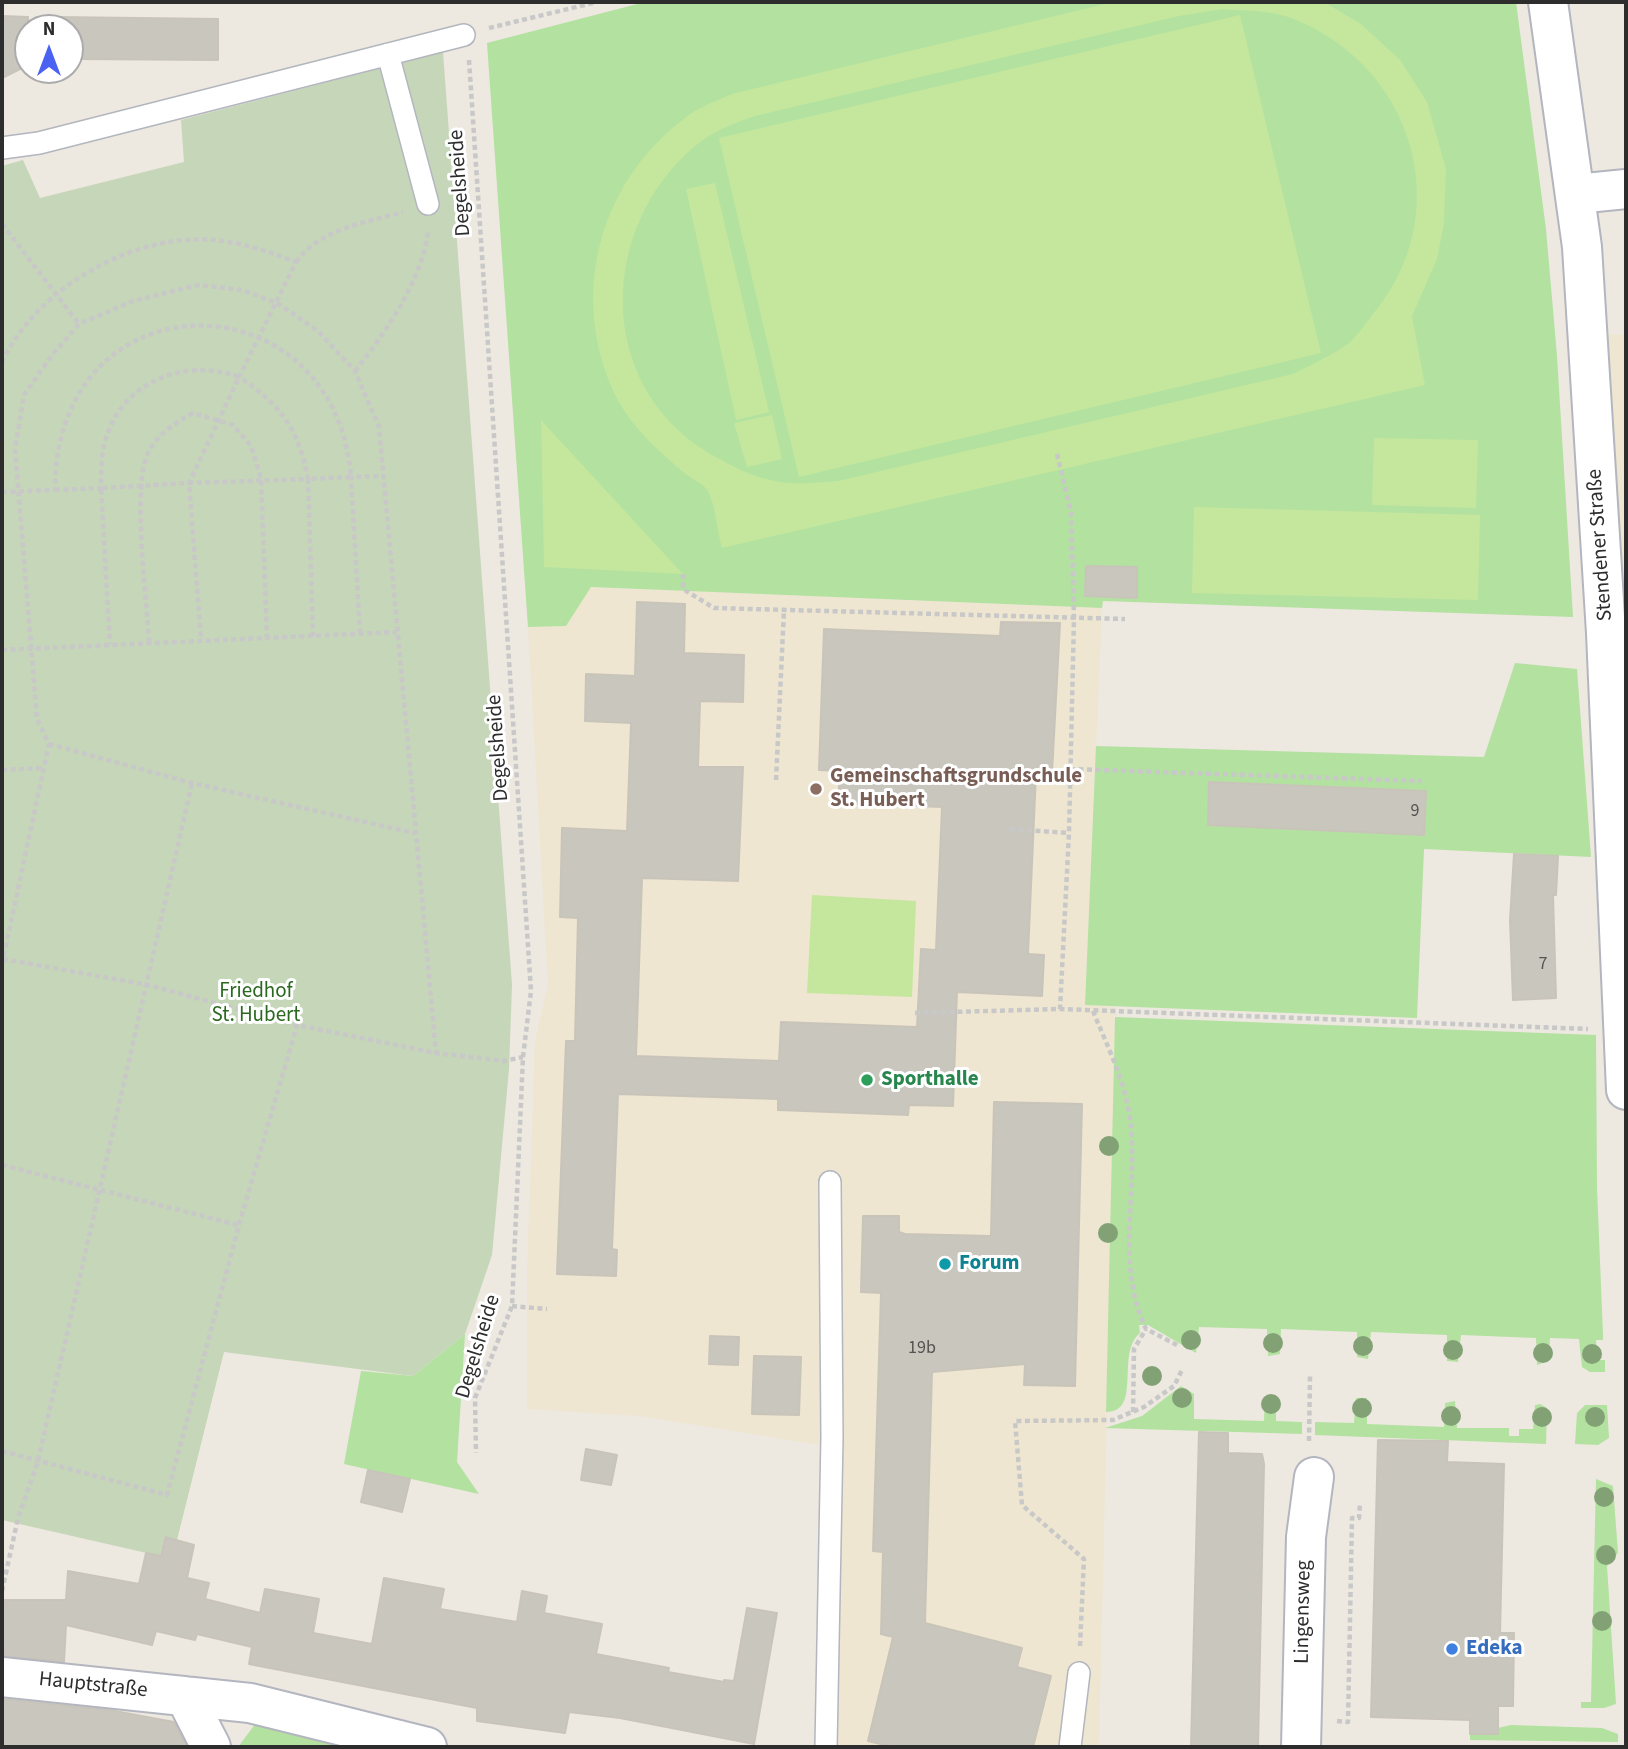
<!DOCTYPE html>
<meta charset="utf-8">
<style>
body{margin:0}
#map{position:relative;width:1628px;height:1749px;overflow:hidden;background:#ede8e0;font-family:"Source Sans 3",sans-serif}
canvas{display:block}
.frame{position:absolute;inset:0;border:4px solid #2d2d2d;pointer-events:none}
.north{position:absolute;left:14px;top:14px;width:70px;height:70px;box-sizing:border-box;background:#fff;border:2px solid #ababab;border-radius:50%;rotate:0deg;font-size:19px;font-weight:700;line-height:28px;text-align:center;color:#2d2d2d}
.north::after{content:'';display:block;margin:auto;width:24px;height:32px;background:#4a61f1;clip-path:polygon(50% 0,100% 100%,50% 72%,0 100%)}
</style>
<div id="map">
<canvas width="1628" height="1749"></canvas>
<div class="frame"></div>
<div class="north">N</div>
</div>
<script>
const c = document.querySelector('canvas').getContext('2d');
c.lineJoin = 'round';
function fillPath(path, color) { c.fillStyle = color; c.fill(path, 'evenodd'); }
function strokePath(path, color, width, dash) { c.strokeStyle = color; c.lineWidth = width; c.lineCap = dash ? 'butt' : 'round'; c.setLineDash(dash || []); c.stroke(path); }
function write(font, color, halo, rows, align = 'center') {
  c.font = font + ' "Source Sans 3",sans-serif'; c.lineWidth = 6; c.setLineDash([]); c.textBaseline = 'middle'; c.strokeStyle = halo; c.fillStyle = color; for (const [text, x, y, turn = 0] of rows) {
    c.save(); c.translate(x, y); c.rotate((+turn || 0) * Math.PI / 180); c.textAlign = isNaN(turn) ? turn : align; if (halo) c.strokeText(text, 0, 0); c.fillText(text, 0, 0); c.restore();
  }
}
fillPath(new Path2D(`
 M1607,334L1626,335L1625,629Z
 M590,587L1102,608L1085,1005L1116,1007L1099,1747H830L827,1446L640,1416L527,1409V1273L535,1040L548,986L528,627L566,626Z`), '#eee6d1');
fillPath(new Path2D(`
 M645,2H1516L1546,229L1557,356L1573,617L1103,601L1102,608L591,587L566,626L528,627L487,43Z
 M1515,663L1577,669L1591,857L1424,849L1417,1018L1085,1005L1096,746L1484,757Z
 M1115,1017L1596,1035L1597,1188L1603,1335V1340H1596L1597,1360H1605V1372H1590L1582,1367L1579,1339L1550,1338C1549,1349 1551,1362 1537,1365L1536,1338L1461,1335L1458,1362L1447,1361V1335L1371,1332L1368,1359L1357,1357V1332L1281,1329L1280,1354L1268,1356L1267,1329L1199,1327L1196,1353L1148,1325H1139L1140,1333C1115,1353 1143,1412 1106,1412Z
 M465,1334L457,1462L479,1494L344,1464L361,1371L413,1376Z
 M1181,1386L1194,1394V1419L1264,1421L1265,1396L1276,1395V1421L1302,1422V1434L1105,1428L1142,1416Z
 M1356,1398H1367V1424L1444,1427L1445,1403L1455,1401L1457,1428H1509V1436H1519V1429H1533L1535,1405L1540,1404L1547,1408L1546,1444L1315,1435V1422L1354,1423Z
 M1585,1405H1607L1609,1438L1598,1445L1575,1444L1577,1413Z
 M1596,1479L1613,1486L1618,1553L1607,1566L1616,1704L1604,1708H1581V1702H1591Z
 M256,1723L382,1747H238Z
 M1511,1725L1602,1728L1618,1734V1742L1470,1740V1734H1497L1498,1728Z`), '#b3e1a0');
fillPath(new Path2D(`
 M443,52L512,985L509,1069L492,1255L465,1334L413,1376L224,1352L177,1540L164,1536L160,1556L2,1520V166L23,160L40,198L184,162L181,120Z`), '#c6d6b8');
fillPath(new Path2D(`
 M1113,2H1324L1361,24L1400,60L1427,102L1446,169L1444,223L1437,259L1412,316L1425,385L722,548C717,531 716,507 708,491C704,484 690,478 683,472C659,451 635,431 619,402C567,304 596,184 685,118C698,107 717,101 732,94ZM1223,9C1247,11 1274,10 1296,20C1415,69 1457,214 1373,314C1366,323 1358,335 1349,343C1333,355 1312,364 1293,374L838,481C819,482 799,485 780,482C754,478 729,465 707,452C595,383 599,228 694,147C711,132 734,123 755,116L1179,16Z
 M1240,15L1321,353L799,477L719,138Z
 M715,183L769,412L736,420L686,189Z
 M772,415L782,459L747,467L734,423Z
 M541,420L683,574L544,567Z
 M1374,438L1478,440L1476,508L1372,505Z
 M1194,507L1480,515L1478,600L1192,593Z
 M812,895L916,901L912,997L807,993Z`), '#c4e79d');
const building = new Path2D(`
 M2,16L28,17V65L2,78Z
 M55,17L218,19V60L76,59L70,46V28H61Z
 M1086,566L1137,567V598L1085,596Z
 M637,602L685,604L684,653L744,655L743,702L700,701L698,767H743L738,881L642,878L636,1056L779,1061L781,1022L917,1027L921,949L936,950L942,807L838,803L840,771L819,770L824,629L1000,636L1001,622L1060,623L1052,773H1036L1028,954L1044,955L1042,996L957,992L953,1106L909,1105L908,1115L778,1110V1099L618,1094L612,1249L617,1250L616,1276L557,1274L566,1041H575L578,918L560,917L562,828L627,831L631,723L585,721L586,674L635,676Z
 M1209,782L1426,791L1424,835L1208,825Z
 M1514,854L1558,856L1556,895H1553L1556,998L1513,1000L1510,920Z
 M994,1102L1082,1104L1075,1386L1024,1385L1025,1364L932,1372L925,1623L1022,1648L1017,1667L1051,1676L1033,1747H893L868,1741L893,1637L881,1634L883,1552L873,1551L881,1293L861,1292L863,1216H899V1232L905,1234L991,1236Z
 M710,1336L739,1337L738,1365L709,1364Z
 M754,1356L801,1357L799,1415L752,1414Z
 M1199,1432L1228,1433V1453L1262,1454L1264,1464L1258,1747H1191Z
 M1378,1440L1448,1441L1447,1462L1504,1464L1500,1633H1514L1513,1706H1498V1734H1470V1720L1371,1717Z
 M586,1449L617,1455L611,1485L581,1480Z
 M368,1470L410,1479L402,1512L361,1502Z
 M165,1537L194,1545L187,1578L209,1583L205,1599L260,1613L265,1589L319,1599L313,1633L372,1644L384,1578L444,1589L440,1609L517,1622L522,1591L547,1596L544,1613L602,1624L596,1654L669,1668L668,1672L724,1682V1680L734,1681L747,1608L777,1613L754,1744L620,1718L569,1712L565,1733L477,1721V1708L249,1664L252,1647L197,1634L195,1640L156,1631L152,1645L66,1625L64,1662L2,1656V1600H66L68,1571L139,1584L146,1553L161,1556Z
 M2,1699L109,1710L174,1722L187,1747H2Z`);
fillPath(building, '#c9c6be');
strokePath(building, '#c9c4ba', 2);
const lane = new Path2D(`
 M388,54L428,204
 M2,148L39,143L464,35
 M826,1747L832,1437L830,1182
 M1070,1747L1079,1673`);
const street = new Path2D(`
 M1548,2L1582,247L1606,633L1626,1090
 M1576,194L1626,189
 M2,1677L250,1703L427,1747
 M185,1696L211,1747
 M1301,1747L1306,1537L1314,1477`);
strokePath(lane, '#b3b6bf', 24);
strokePath(street, '#b3b6bf', 42);
strokePath(new Path2D(`
 M489,28L597,2
 M469,60L531,991L523,1057L512,1306L475,1398L476,1453
 M2,224L79,324
 M296,262C321,228 365,223 403,212
 M2,362C36,289 132,233 213,240C241,242 270,252 296,262L239,377C281,405 299,430 308,479L189,483L201,639
 M355,371C384,335 425,276 428,229
 M1057,454L1071,512L1074,618L1069,833L1060,1009
 M55,490L101,488C101,471 101,452 107,435C126,379 188,358 239,377L189,483L101,488L110,644
 M2,492L55,490C55,272 335,274 351,477L308,479L313,636
 M683,574V589L714,608L1125,619
 M360,633L351,477L384,476
 M149,642C147,601 131,481 149,451C160,432 175,423 193,413L233,425L251,446L261,479L267,637
 M2,650L397,632
 M49,744L192,783L414,833
 M1070,769L1422,781
 M2,770L43,768
 M776,780L784,610
 M1010,829L1069,833
 M3,959L148,985L297,1025L436,1053L504,1061L523,1057
 M2,964L49,744L37,719L15,449L24,395L52,355L79,324L133,301L198,285L242,290L277,303L318,331L355,371L379,427L436,1053
 M1093,1011C1108,1048 1128,1087 1131,1128C1137,1195 1116,1267 1146,1329L1177,1345
 M915,1013L1060,1009L1588,1029
 M2,1165L238,1225
 M512,1306L547,1309
 M1133,1412L1134,1349L1146,1329
 M1309,1441L1310,1376
 M2,1451L167,1495L239,1225L297,1025
 M2,1591L18,1518L38,1461L192,783
 M1080,1646L1084,1559L1022,1505L1015,1421L1113,1420L1144,1407L1174,1386L1182,1370
 M1337,1721L1348,1722L1352,1518H1359L1360,1504`), '#c8c8c8', 4.5, [5, 3.5]);
strokePath(lane, '#fff', 21);
strokePath(street, '#fff', 38);
c.fillStyle = '#82a276';
for (const [x, y] of [
 [1109,1146],
 [1108,1233],
 [1191,1340],
 [1273,1343],
 [1363,1346],
 [1453,1350],
 [1543,1353],
 [1592,1354],
 [1152,1376],
 [1182,1398],
 [1271,1404],
 [1362,1408],
 [1451,1416],
 [1542,1417],
 [1595,1417],
 [1604,1497],
 [1606,1555],
 [1602,1621]
]) { c.beginPath(); c.arc(x, y, 10, 0, 2 * Math.PI); c.fill(); }
for (const [x, y, r, color] of [
 [816,789,7,"#8d6e63"],
 [867,1080,7,"#2e9e5b"],
 [945,1264,7,"#0f9aa8"],
 [1452,1649,7,"#3f7fe0"]
]) { const dot = new Path2D(); dot.arc(x, y, r, 0, 2 * Math.PI); c.fillStyle = color; c.fill(dot); strokePath(dot, '#fff', 2.5); }
write('18px', '#545351', null, [
 ["9",1415,812],
 ["7",1543,965],
 ["19b",922,1349]
]);
write('21px', '#2d2d2d', '#fff', [
 ["Degelsheide",461,183,-94],
 ["Stendener Straße",1601,545,-94],
 ["Degelsheide",499,748,-94],
 ["Degelsheide",479,1347,-73],
 ["Lingensweg",1304,1612,-89],
 ["Hauptstraße",93,1686,6]
]);
write('bold 21px', '#785e54', '#fff', [
 ["Gemeinschaftsgrundschule",830,777],
 ["St. Hubert",830,801]
], 'left');
write('21px', '#2b681f', '#fff', [
 ["Friedhof",256,992],
 ["St. Hubert",256,1016]
]);
write('bold 21px', '#27864d', '#fff', [
 ["Sporthalle",881,1080]
], 'left');
write('bold 21px', '#0d838f', '#fff', [
 ["Forum",959,1264]
], 'left');
write('bold 21px', '#366cbe', '#fff', [
 ["Edeka",1466,1649]
], 'left');
</script>
